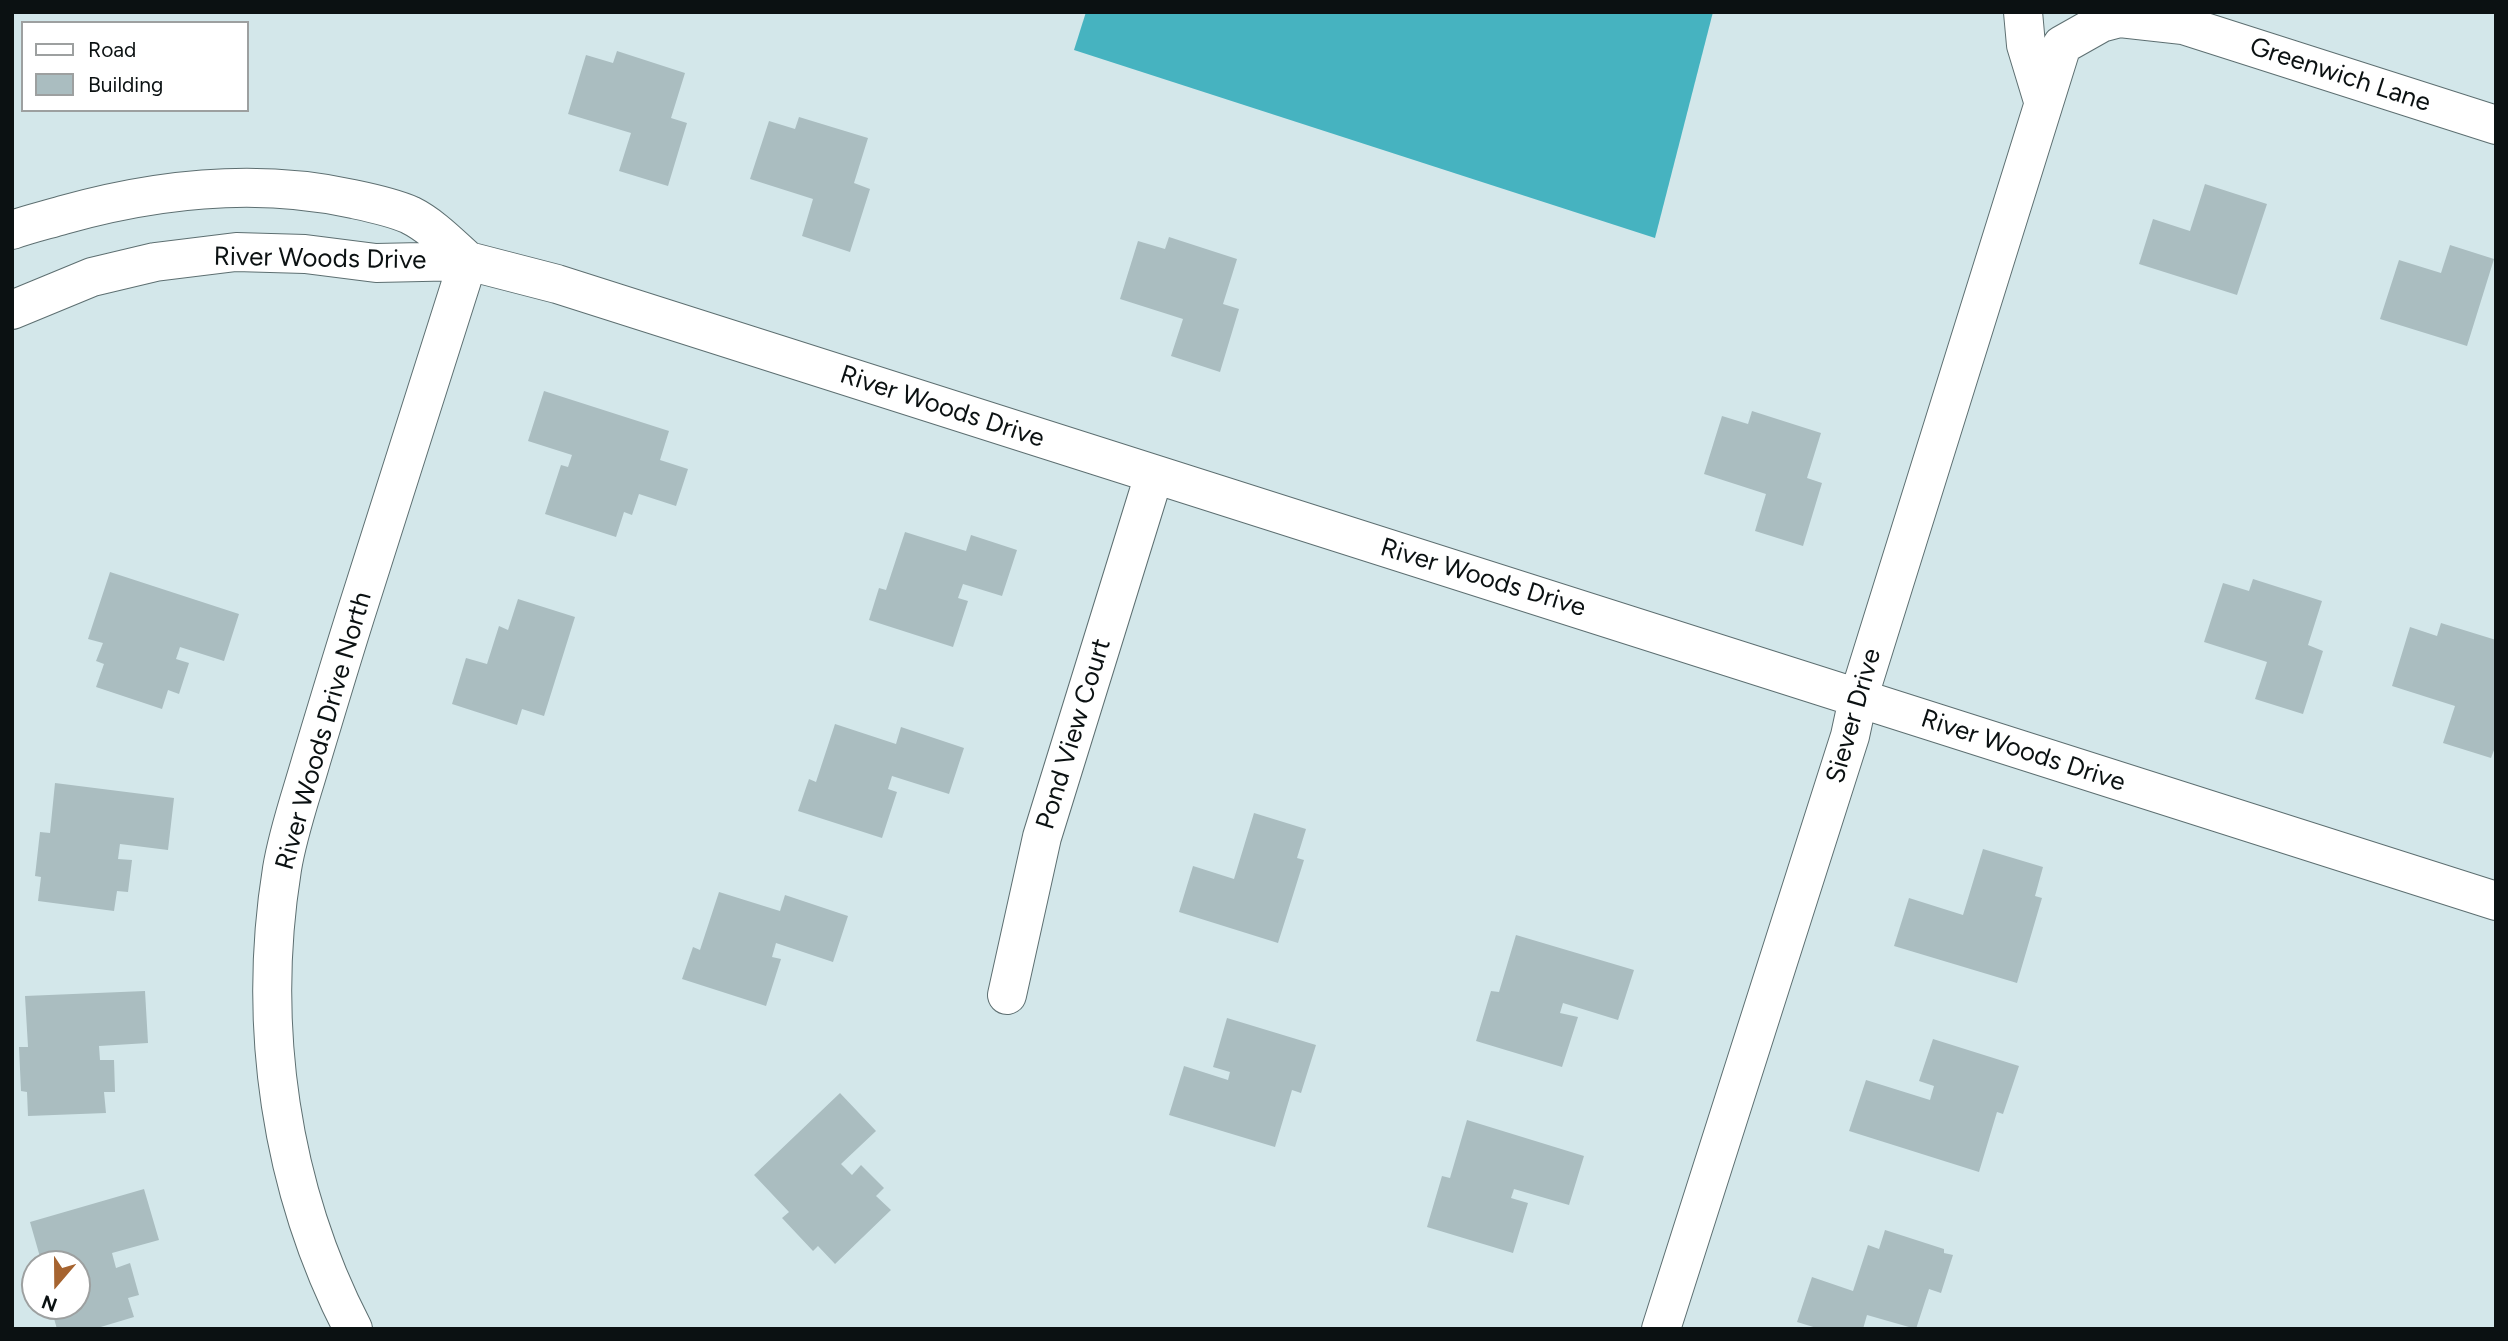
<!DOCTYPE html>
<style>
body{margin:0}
#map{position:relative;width:2508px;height:1341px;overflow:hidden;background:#d3e7ea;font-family:Figtree,sans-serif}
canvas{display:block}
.frame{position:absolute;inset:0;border:14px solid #0b1112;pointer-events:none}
.legend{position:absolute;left:21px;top:21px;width:228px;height:91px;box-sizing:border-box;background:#fff;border:2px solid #9da0a0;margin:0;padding:9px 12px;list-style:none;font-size:21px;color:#0b1112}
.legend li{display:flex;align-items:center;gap:14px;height:35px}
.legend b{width:35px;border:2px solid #9da0a0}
.north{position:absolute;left:21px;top:1250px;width:70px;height:70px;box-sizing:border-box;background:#fff;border:2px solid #9da0a0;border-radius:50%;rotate:200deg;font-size:19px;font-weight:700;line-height:28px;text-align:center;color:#0b1112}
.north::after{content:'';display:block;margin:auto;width:24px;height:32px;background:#a66430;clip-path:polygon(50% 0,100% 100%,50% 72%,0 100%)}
</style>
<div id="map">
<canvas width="2508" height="1341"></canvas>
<div class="frame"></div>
<ul class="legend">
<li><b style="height:9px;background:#fff"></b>Road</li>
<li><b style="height:19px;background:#aabdc0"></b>Building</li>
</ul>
<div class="north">N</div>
</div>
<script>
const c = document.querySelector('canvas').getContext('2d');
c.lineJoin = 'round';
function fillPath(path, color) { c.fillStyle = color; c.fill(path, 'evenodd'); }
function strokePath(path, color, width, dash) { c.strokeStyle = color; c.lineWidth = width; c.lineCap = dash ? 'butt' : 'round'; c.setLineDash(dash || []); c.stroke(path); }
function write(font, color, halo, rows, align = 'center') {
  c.font = font + ' Figtree,sans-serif'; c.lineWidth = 5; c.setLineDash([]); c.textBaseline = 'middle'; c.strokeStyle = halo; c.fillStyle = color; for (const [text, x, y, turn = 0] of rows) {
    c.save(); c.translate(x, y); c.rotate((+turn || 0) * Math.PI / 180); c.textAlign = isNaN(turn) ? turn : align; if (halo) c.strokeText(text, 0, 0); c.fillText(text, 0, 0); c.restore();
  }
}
fillPath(new Path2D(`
 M1086,12H1713L1655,238L1074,50Z`), '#46b3c0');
fillPath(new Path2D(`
 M617,51L685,73L671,118L687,123L668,186L619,171L631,133L568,114L586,55L613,63Z
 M799,117L868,138L854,183L870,189L850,252L802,236L813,199L750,179L769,121L795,129Z
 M2205,184L2267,204L2237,295L2139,264L2153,219L2190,231Z
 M1169,237L1237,259L1223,304L1239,309L1220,372L1171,356L1183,319L1120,299L1138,241L1165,249Z
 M2450,245L2494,259L2467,346L2380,319L2399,260L2441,273Z
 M544,391L669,431L660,460L688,469L676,506L639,494L632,515L624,512L616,537L545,514L561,465L568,467L572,455L528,441Z
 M1752,411L1821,433L1807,478L1822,483L1803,546L1755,531L1766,494L1704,474L1722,416L1748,424Z
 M905,532L966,551L971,535L1017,550L1002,596L963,584L958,598L968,601L953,647L869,620L879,588L886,590Z
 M110,572L239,614L224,661L180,647L176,659L189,663L179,694L168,690L162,709L96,687L104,664L96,661L103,643L88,639Z
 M2253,579L2322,601L2308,645L2323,651L2303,714L2255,699L2267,662L2204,642L2223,583L2249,591Z
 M518,599L575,617L544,716L522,709L517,725L452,704L466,658L487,664L499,626L508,630Z
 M2441,623L2496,640V745L2491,758L2443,743L2455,706L2392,686L2410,627L2437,636Z
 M835,724L896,744L901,727L964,748L949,794L892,776L888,789L897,792L882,838L798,811L809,779L816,782Z
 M55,783L174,798L168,850L120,844L118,859L132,860L128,892L117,891L114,911L38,901L41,877L35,876L40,832L50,833Z
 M1254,813L1306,829L1297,858L1304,860L1278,943L1179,912L1193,866L1234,879Z
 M1983,849L2043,867L2035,896L2042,898L2017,983L1894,946L1909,898L1963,915Z
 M719,892L780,911L785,895L848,916L833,962L776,943L772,957L781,959L766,1006L682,979L693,947L700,950Z
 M1516,935L1634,970L1618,1020L1563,1003L1560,1013L1578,1017L1562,1067L1476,1041L1491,991L1499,992Z
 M145,991L148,1043L99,1046L100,1060H114L115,1092H104L106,1113L28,1116L27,1092L21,1091L19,1047H28L25,996Z
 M1227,1018L1316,1045L1301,1093L1292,1090L1275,1147L1169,1115L1184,1066L1228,1080L1230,1072L1213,1067Z
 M1933,1039L2019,1066L2003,1114L1997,1112L1979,1172L1849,1131L1866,1080L1930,1100L1934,1086L1919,1081Z
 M840,1093L876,1131L841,1164L852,1175L861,1165L884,1188L876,1196L891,1210L835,1264L818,1246L813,1251L782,1218L789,1212L754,1175Z
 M1467,1120L1584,1156L1569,1205L1514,1189L1511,1198L1528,1203L1513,1253L1427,1227L1442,1176L1450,1178Z
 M144,1189L159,1240L112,1253L116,1268L130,1263L139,1295L128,1298L134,1317L94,1329H57L53,1315L47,1316L44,1306H77V1264H42L30,1222Z
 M1885,1230L1944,1249V1253L1953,1255L1941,1293L1929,1289L1916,1329L1867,1315L1863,1329H1820L1797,1322L1812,1277L1853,1291L1868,1245L1879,1249Z`), '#aabdc0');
const minor = new Path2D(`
 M2023,12L2026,45L2043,101
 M12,230C29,224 46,220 63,215C156,189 258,178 353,199C372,203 392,207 410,215C432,226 450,245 468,261
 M12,310L92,277L155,262L236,252L305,254L376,263L468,261L557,284L2496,901
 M1007,995L1042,837L1154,475
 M353,1329C280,1188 257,1024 282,869C288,832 301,796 311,761C327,708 343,654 360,601C396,488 432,375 468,261
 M1661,1329L1850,736L1858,699L2062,45L2101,23L2120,18L2183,25L2496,125`);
strokePath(minor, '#5d6f71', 40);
strokePath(minor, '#fff', 38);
write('26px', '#0b1112', '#fff', [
 ["Greenwich Lane",2340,75,18],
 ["River Woods Drive",320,259,1],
 ["River Woods Drive",942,407,18],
 ["River Woods Drive",1483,578,17],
 ["Siever Drive",1854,716,-74],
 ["River Woods Drive North",324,731,-74],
 ["Pond View Court",1074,734,-73],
 ["River Woods Drive",2023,751,18]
]);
</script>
